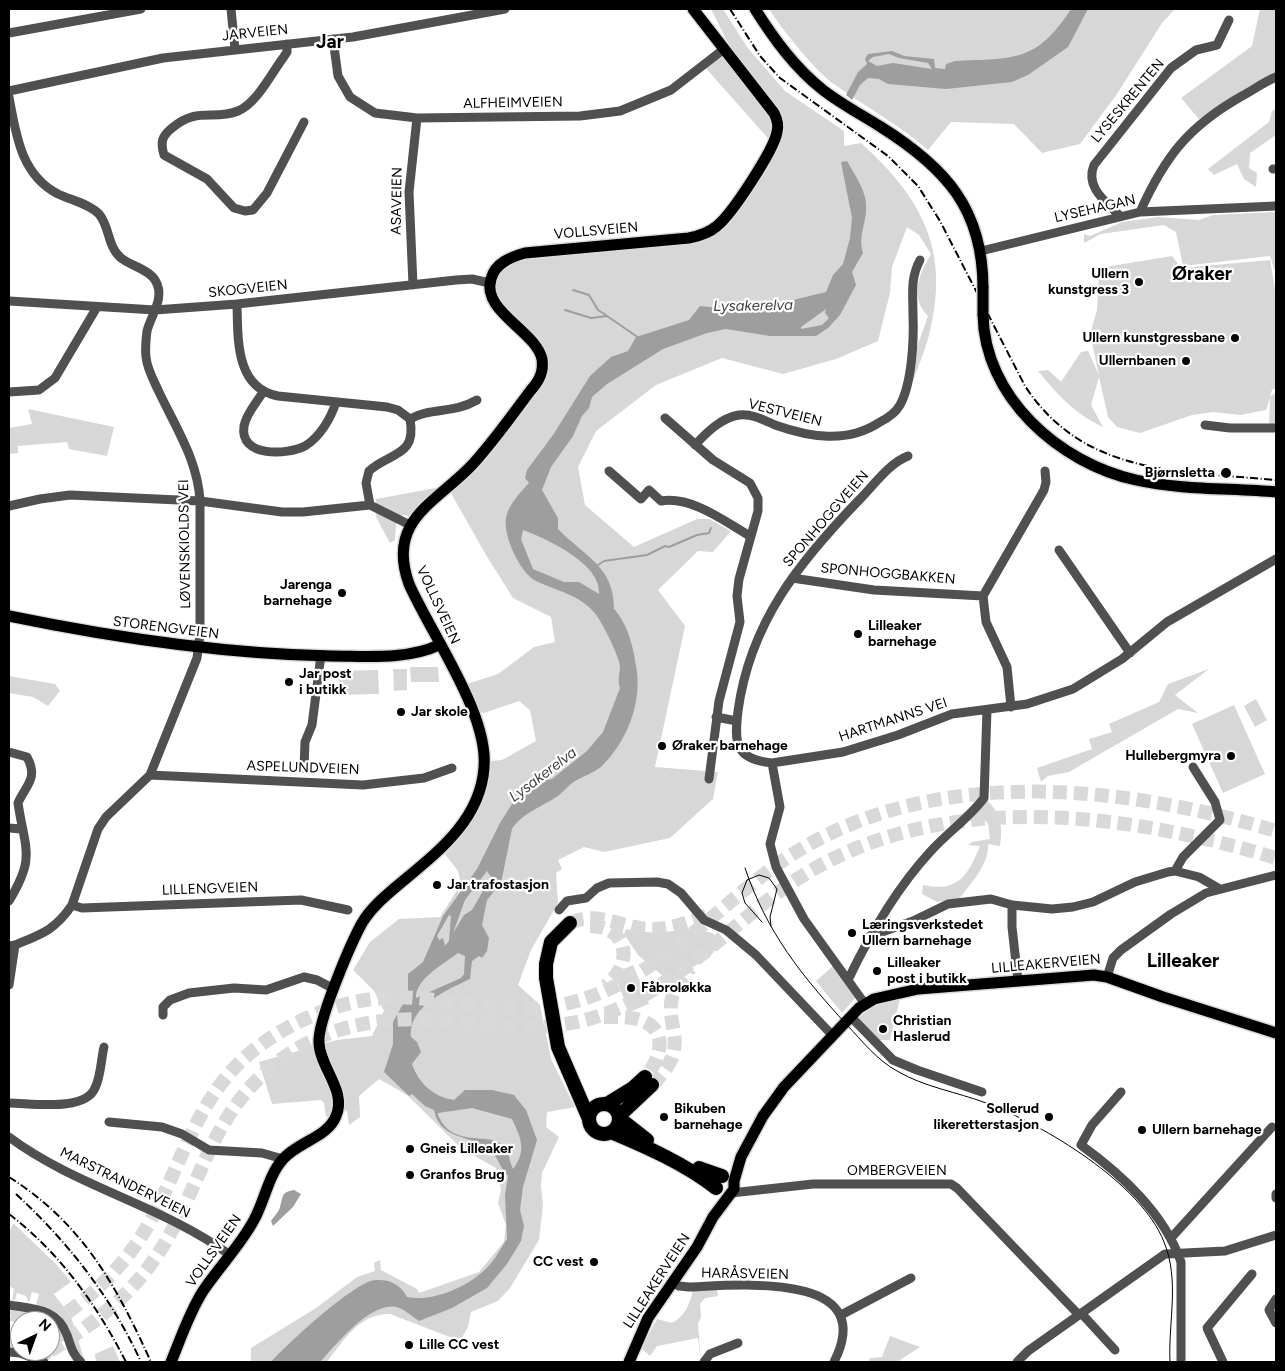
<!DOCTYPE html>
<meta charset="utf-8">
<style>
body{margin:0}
#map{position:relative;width:1285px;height:1371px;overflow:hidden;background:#fff;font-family:Figtree,sans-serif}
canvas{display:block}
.frame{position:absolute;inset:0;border:10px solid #000;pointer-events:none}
.north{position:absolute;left:10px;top:1311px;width:50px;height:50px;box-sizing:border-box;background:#fff;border:1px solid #999;border-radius:50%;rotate:42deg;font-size:14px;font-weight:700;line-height:20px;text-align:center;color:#000}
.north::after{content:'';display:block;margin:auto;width:18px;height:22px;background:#000;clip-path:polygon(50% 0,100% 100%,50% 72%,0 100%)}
</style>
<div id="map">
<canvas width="1285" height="1371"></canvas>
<div class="frame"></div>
<div class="north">N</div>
</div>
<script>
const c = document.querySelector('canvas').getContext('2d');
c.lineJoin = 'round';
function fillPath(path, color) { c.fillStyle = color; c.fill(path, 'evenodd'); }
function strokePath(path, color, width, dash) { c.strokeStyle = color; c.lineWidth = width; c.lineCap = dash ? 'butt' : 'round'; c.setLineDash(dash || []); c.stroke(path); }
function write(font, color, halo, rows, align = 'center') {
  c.font = font + ' Figtree,sans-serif'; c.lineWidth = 4.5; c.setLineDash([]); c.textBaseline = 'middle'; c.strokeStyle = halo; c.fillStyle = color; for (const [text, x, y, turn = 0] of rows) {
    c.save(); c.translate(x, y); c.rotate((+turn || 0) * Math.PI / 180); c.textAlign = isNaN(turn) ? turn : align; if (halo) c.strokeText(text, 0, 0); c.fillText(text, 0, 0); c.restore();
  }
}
fillPath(new Path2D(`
 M711,9H723L747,47L785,91L844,131V146L861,143C921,197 950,249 930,331C926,348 919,364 913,381L914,355L928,316C909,297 919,274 931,254L919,235L907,227L892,267L890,293L878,341L836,359L783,374L722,358L656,385L596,431L578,467L585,505L634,547L697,519H709L731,531L713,552L698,551L658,590L685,626L655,767L718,772L713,799L670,838L604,852L584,847L558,860L562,869L556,873L558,903L531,950L518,985L540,1005L551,1059L575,1107L547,1112L546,1127L559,1137L542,1173L541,1186L543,1205L539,1240L510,1288L498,1301L471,1312L468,1327L460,1341L390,1314C360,1313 343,1341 327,1362H251V1348L316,1308L357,1277L375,1271L374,1263L380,1260L381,1270L417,1289L419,1293L479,1272L504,1242L506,1225L498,1203L501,1190L496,1168L462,1149L407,1095L379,1079L359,1096L360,1117L349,1125L347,1111L337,1107L332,1116L326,1117L324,1103L321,1100L272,1104L259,1062L337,1040L372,1036L384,1011L374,991L353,970L370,942L399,919L440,917L461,884L458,871L445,854C475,821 486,807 491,761L502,760L536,741L530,710L519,701L484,713L473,710L461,686L498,674L534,647L555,642L551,617L513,598L486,555L448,488L533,388L542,363L499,308L492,276L519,255L677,239L721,223L773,144L703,65L730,47Z
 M769,9H1175L1162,23L1117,94L1080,144L1042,153L1014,124L951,122L928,150C897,123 864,106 831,82C814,69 780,27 769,9Z
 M1260,9H1276V74L1248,87L1225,106L1199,119L1181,98L1252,46Z
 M1276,109V135L1250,153L1249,168L1257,173L1256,187L1244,179L1237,164L1214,175L1208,169L1269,122L1272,111Z
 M1276,212V275L1270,256L1183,266L1176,232L1164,225L1101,234L1084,243V234L1090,236L1122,222L1158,217L1199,220L1213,215Z
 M1172,256L1181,268L1270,260L1276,295V388L1272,390L1270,396L1276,393V425H1269L1270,398L1266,410L1240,415L1213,412L1192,415L1140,433L1117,427L1108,417L1099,377L1091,405L1103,427C1075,414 1057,394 1038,371L1048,370L1061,382L1081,352L1088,351L1099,375L1090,334L1097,310L1099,268Z
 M28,409L114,427L107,456L69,449L67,442L18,446V453L9,454V428L32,424Z
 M441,487L409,516L401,515L396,524L395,540L390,543L376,517V499Z
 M410,667H438L439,682H411Z
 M393,669H407V690L394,691Z
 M1209,669L1175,695L1198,713L1178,709L1069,772L1048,776L1041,782L1037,768L1092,749L1089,739L1112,732L1109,724L1159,702L1168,684Z
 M378,670L379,694L339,695L338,671Z
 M9,676L55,684L60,691L48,706L33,697L9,693Z
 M1256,699L1267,720L1255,727L1244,706Z
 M1234,705L1265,774L1223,793L1192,724Z
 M988,801C1001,814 1003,828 1000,846L988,844C989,865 971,883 959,899L937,902L922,894L923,885C957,893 968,876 980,846L968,845L972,842L990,839L988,824L983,817L965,822Z
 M626,929L655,933L691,929L713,933L718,941L715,950L709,958L689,969L676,982L671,983L638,955L624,934Z
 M633,965L649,1004L629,1012L614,973Z
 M833,966L857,996L842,1013L816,981Z
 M900,999L890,1040H877L858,1019C871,1007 882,1001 900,999Z
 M13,1223L57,1265L71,1282L54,1294L71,1317L85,1362C61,1338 79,1318 36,1305L39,1294L32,1292L29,1303L26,1296L17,1293L15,1300H12L14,1289L9,1286V1234Z
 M693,1290H717L718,1296L705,1298L700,1304L701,1317L698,1324L701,1362L698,1338L657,1346L650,1356L641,1348L657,1319L672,1323C685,1316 690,1304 693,1290Z
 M9,1310C31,1314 60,1312 64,1341L61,1342L49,1360L37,1355L39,1351H50V1321H45L35,1315L27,1321H20V1348L9,1347V1333L15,1330L17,1324L9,1320L11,1316Z
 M890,1336L920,1347L897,1362H869L870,1358L882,1357Z
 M113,1346L120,1362H96L95,1354Z`), '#d7d7d7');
fillPath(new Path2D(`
 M1071,9H1088L1068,47L1028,75L1012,82L946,89L888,84L879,79L868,78L860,85L852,100L846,95L858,72L867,64L865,59L868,54L892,51L904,56L934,59L935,68L945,69L946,64L955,61C1014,58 1036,63 1071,9ZM889,54L899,58L928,63L932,69L893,63L877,66L868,61L873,57Z
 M847,161C856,177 868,193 866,211C865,226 858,238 863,253L852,272L856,285L840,315L828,328L816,336H770L726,329L707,333L663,349L607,384L592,397L589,408L582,416L573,436L551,467L542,490L558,518V529C585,557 614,566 614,609C629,625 634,651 637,672C641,706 626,742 602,766C594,773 581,777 572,783C567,787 563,792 558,796C543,806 521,814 512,829L501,883L487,900L482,925L489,938L487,951L482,958L479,956L472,961L470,979C447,990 408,1006 411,1037L417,1042L421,1052L412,1064C419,1084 434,1097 454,1100L465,1090H492L514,1095L526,1110L537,1140L523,1187L520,1210L524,1226L521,1241L507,1264L487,1288L452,1308L419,1321C413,1317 403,1308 396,1307C370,1302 336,1345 320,1362H271C286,1345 356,1280 376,1280C390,1279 401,1285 407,1297C431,1302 462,1289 480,1274C492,1265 499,1251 507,1239L505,1195L508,1176C500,1169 498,1156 490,1150C471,1134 440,1141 434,1110L425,1106L412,1094L409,1096L384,1072L393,1044V1022L408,995V974L423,962L443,916L477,869L500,823L520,791L529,783L552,779L587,751L603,732L620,688C617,680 620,674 620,666C620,658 600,617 593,611C577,594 557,591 536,581C520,573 503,536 506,518C508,505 520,493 529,483L525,478L527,470L553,435L590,376L611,357L628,351L636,337L689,320L700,306L737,310L756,309L826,292L833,275L843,264L850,238L852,218L841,162ZM826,309L825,313L829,318L822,325L801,329V327ZM523,530C547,539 602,564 599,594L579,582H564L533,569L521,539ZM487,871L491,877L472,910L464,915L453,933L465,900ZM449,915L451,916L449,941L445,946L443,938L439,940L437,936ZM458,953L465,956L464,974L461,978L416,998C415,979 444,964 458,953ZM472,1108L512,1119C521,1138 527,1151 513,1169C510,1163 509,1153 505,1147C490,1130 453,1150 438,1115V1113Z
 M294,1190L301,1194L293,1207L273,1226L271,1221C274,1216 279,1212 280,1207C283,1197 281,1192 294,1190Z`), '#9e9e9e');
strokePath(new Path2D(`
 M573,290L589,295L598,310L606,315
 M565,310L591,318L607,316L639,338
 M598,565L604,561L647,555L665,546L669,547L697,535L709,533L711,528`), '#9e9e9e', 2);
strokePath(new Path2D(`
 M570,923C598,910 621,928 650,929C671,930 691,921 711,914
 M590,926C629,926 634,965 605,986
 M604,1017C617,1017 631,1016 643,1021C670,1032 659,1062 645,1077
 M652,1085C667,1070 678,1055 674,1033C672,1021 669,1010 672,998C675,986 683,977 690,968
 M50,1324C90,1299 123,1268 147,1227C182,1166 196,1095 255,1049C301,1014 358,993 417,998C470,1003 515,1017 569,1003C648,984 704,920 767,872C911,762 1113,782 1276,831
 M9,1349L20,1342
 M50,1351C90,1326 126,1300 153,1261C203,1191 205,1117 279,1061C325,1026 381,1016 437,1020C488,1024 538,1033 589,1019C663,999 720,935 780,891C922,786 1118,810 1276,858`), '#d9d9d9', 14, [14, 7]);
const major = new Path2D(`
 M755,9C774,39 795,68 823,90C841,104 862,115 881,127C946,168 983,209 983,288
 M983,314C984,397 1059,463 1136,480C1181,490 1230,488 1276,492
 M9,616C116,638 222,654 331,656C367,656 407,660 439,645
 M171,1362C181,1338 189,1313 203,1291C219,1267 240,1246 254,1220C265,1200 268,1176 283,1159C298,1142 328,1137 336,1116C347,1091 320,1068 319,1043C317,1022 351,943 362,923C371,908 384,897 397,886C435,854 480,822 484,768C489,714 431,634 409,584C386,520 436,503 472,465C494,441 512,415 531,390C539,381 544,372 542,359C536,331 481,311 491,279C495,263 511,257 525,253L689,238C699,236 709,233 717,226C732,214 774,150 777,132C779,125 777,119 774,113L693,9
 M629,1362L648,1318L697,1247L713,1217L734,1189V1181L741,1157L763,1116L784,1087L859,1008L874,999L918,989L1094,975L1107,977L1163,997L1276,1033`);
const highway = new Path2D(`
 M570,923L551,942L546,964V978L558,1047L589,1119
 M607,1104L633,1088L645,1077
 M589 1119a15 15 0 1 1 30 0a15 15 0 1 1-30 0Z
 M619,1116L652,1085
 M619,1118L647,1140
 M611,1132C647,1147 685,1164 716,1188
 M699,1168L722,1176`);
strokePath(major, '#dbdbdb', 14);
strokePath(highway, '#dbdbdb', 16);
strokePath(new Path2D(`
 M231,9L235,49
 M9,33L141,9
 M333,39L338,76L350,97L375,113L417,118L580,116L620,111L671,90L724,49
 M287,44V52L283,58C271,74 257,103 238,111C213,121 198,106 172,128C162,136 160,142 164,155L207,179L234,208L245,211L253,210L267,193L304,122
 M9,91L163,58L353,37L505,9
 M9,97C16,135 21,175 58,194C71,200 89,204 99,214C110,227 107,246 121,258C131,266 148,269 155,280C166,297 151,315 147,331C146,339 145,349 146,357C147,369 154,381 159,392C176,428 198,461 200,501V634L197,658L150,775L106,817L98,829L72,905C55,930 42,934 15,945
 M1273,169H1276
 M1140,212C1165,156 1189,126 1242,96C1253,90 1264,82 1276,77
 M1119,215C1105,201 1085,187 1094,165L1171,68L1196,50L1217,45L1229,20
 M981,251L1140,212L1276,206
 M413,285L409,192L417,118
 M9,301L155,310L237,304L456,280L472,279L490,283
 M237,304C238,338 235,388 278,396L387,407L398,410L410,419C417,457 390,452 369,471L366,483L370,505
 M9,392L39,390L55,378L97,307
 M263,392C257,402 246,414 244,426C239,458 288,455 305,446C320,437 331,418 336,402
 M665,418L713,460L750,483L758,498V511L739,579L737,596L740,622L719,701L709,779
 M410,419C431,407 453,414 477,400
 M1205,425L1230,428H1276
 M695,445C707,432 721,418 739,415C751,413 764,420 775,425C809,437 847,444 880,422C888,418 896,412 900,405C912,383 914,340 913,315C913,294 910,279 920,260
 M609,471L641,499L649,490L661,501C692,496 724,521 750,536
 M9,506L40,499L70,495L200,501L282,512H303L370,505L410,525
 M1059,550L1130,653
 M792,578L874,590L983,596
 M1011,707L1007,667L986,622L983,596L1044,490L1046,482L1045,471
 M716,717L737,721
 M9,752L27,757C39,779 25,786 18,803C25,851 36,856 9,901
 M772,763L843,752L898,735L952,714L1027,704L1073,689L1122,659L1167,622L1276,559
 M304,768L305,742L312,725L321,655
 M150,775L363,785L424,778L452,768
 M9,828L21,829
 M1175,871L1183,857L1220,820L1215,802L1193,767
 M72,905L82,908L301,900L348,910
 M1012,905V927L1018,981
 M559,910L567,901L586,898L597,888L609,883L657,882L668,884L681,893L704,920L726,930L756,955L833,1036
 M868,937L913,921L948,904L991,899L1012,905L1052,909L1073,907L1093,902L1135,882L1168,872L1175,871L1199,877L1218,888
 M9,946L15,945L9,985
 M1107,977L1113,958L1121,950L1171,914L1206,893L1276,875
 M848,980C870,934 895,890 930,852C947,833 969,818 984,798L987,710
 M865,1004L804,919L776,867L770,844L780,807L772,763C735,759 734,744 738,711C750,622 800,561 860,499C875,484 888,464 908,456
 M163,1015V1007L170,1000L189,993L234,988L266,990L304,977L317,980L334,989
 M851,1017L893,1060L917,1070L982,1092
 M1121,1092L1092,1125L1081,1145C1122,1175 1164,1213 1181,1262V1362
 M9,1103C31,1103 85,1112 95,1088C101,1076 101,1059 104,1047
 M109,1122L162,1127L182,1134L209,1150L262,1153L283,1159
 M9,1137C76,1187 162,1205 230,1255
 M731,1193L813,1184H951L957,1188L1078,1314
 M1276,1194V1198
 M1171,1238L1272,1127
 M672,1282L679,1286L689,1287C740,1285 880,1271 834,1362
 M1276,1299L1269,1310L1276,1323
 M9,1305C33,1309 57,1308 67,1335C71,1346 72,1354 81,1362
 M1081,1313L1115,1350
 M841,1315L911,1278
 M9,1352L20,1353L44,1362
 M704,1362L710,1354L738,1343
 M1017,1362L1028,1351L1165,1254L1225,1251L1276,1235
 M1223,1362L1207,1328L1252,1274`), '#505050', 9);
strokePath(major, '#000', 11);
strokePath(highway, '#000', 14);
strokePath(new Path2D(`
 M745,868C767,933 802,976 847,1025C863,1042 877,1060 897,1071C924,1087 957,1092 986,1103C1044,1125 1141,1183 1164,1242C1180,1281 1168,1322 1170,1362
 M762,922L745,903L742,893L747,880L759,875L769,878L777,889L770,917L771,926`), '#000', 1);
strokePath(new Path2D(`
 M730,9L760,56L780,78L888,156L918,186L940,221L1025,386C1084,476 1180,471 1276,480
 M9,1177C83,1224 116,1285 151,1362
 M16,1194C68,1242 112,1298 141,1362
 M9,1214C60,1253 97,1305 126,1362`), '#000', 2, [8, 2.5, 1, 2.5]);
const majorBridge = new Path2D(`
 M983,314V288`);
strokePath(majorBridge, '#dbdbdb', 14, []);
strokePath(majorBridge, '#000', 11);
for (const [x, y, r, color] of [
 [1139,282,5,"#000"],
 [1235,338,5,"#000"],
 [1186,361,5,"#000"],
 [1226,473,6,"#000"],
 [342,593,5,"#000"],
 [858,634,5,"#000"],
 [289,682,5,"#000"],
 [401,712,5,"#000"],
 [662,746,5,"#000"],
 [1231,756,5,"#000"],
 [437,885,5,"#000"],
 [852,933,5,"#000"],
 [877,971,5,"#000"],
 [631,988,5,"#000"],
 [883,1029,5,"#000"],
 [664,1117,5,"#000"],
 [1049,1117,5,"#000"],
 [1142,1130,5,"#000"],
 [410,1149,5,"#000"],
 [410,1175,5,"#000"],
 [594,1262,5,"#000"],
 [409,1345,5,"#000"]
]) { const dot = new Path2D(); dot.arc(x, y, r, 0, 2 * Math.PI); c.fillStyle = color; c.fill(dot); strokePath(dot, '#fff', 2); }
write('14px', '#000', '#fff', [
 ["JARVEIEN",255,33,-6],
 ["LYSESKRENTEN",1128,101,-50],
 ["ALFHEIMVEIEN",513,103,-1],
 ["ASAVEIEN",397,201,-89],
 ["LYSEHAGAN",1095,209,-13],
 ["VOLLSVEIEN",596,231,-5],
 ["SKOGVEIEN",248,289,-6],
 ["VESTVEIEN",785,413,14],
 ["SPONHOGGVEIEN",826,519,-49],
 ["LØVENSKIOLDS VEI",185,544,-91],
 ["SPONHOGGBAKKEN",888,574,5],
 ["VOLLSVEIEN",438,605,65],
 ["STORENGVEIEN",166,628,7],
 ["HARTMANNS VEI",893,720,-18],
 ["ASPELUNDVEIEN",303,768,2],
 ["LILLENGVEIEN",210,889,-2],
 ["LILLEAKERVEIEN",1046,964,-5],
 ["OMBERGVEIEN",897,1171],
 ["MARSTRANDERVEIEN",125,1183,26],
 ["VOLLSVEIEN",214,1251,-55],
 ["HARÅSVEIEN",745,1274,1],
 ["LILLEAKERVEIEN",657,1281,-57]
]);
write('bold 14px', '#000', '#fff', [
 ["Ullern",1129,274,"right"],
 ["kunstgress 3",1129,290,"right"],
 ["Ullern kunstgressbane",1225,338,"right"],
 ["Ullernbanen",1176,361,"right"],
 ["Bjørnsletta",1215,473,"right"],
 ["Jarenga",332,585,"right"],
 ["barnehage",332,601,"right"],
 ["Lilleaker",868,626],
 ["barnehage",868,642],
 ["Jar post",299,674],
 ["i butikk",299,690],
 ["Jar skole",411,712],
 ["Øraker barnehage",672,746],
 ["Hullebergmyra",1221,756,"right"],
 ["Jar trafostasjon",447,885],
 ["Læringsverkstedet",862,925],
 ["Ullern barnehage",862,941],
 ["Lilleaker",887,963],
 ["post i butikk",887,979],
 ["Fåbroløkka",641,988],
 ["Christian",893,1021],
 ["Haslerud",893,1037],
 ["Bikuben",674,1109],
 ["barnehage",674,1125],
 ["Sollerud",1039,1109,"right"],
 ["likeretterstasjon",1039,1125,"right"],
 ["Ullern barnehage",1152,1130],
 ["Gneis Lilleaker",420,1149],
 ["Granfos Brug",420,1175],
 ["CC vest",584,1262,"right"],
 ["Lille CC vest",419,1345]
], 'left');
write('italic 15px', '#3f3f3f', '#fff', [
 ["Lysakerelva",753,306,-1],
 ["Lysakerelva",543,775,-37]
]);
write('bold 19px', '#000', '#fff', [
 ["Jar",330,42],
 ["Øraker",1202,274],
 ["Lilleaker",1183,961]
]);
</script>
